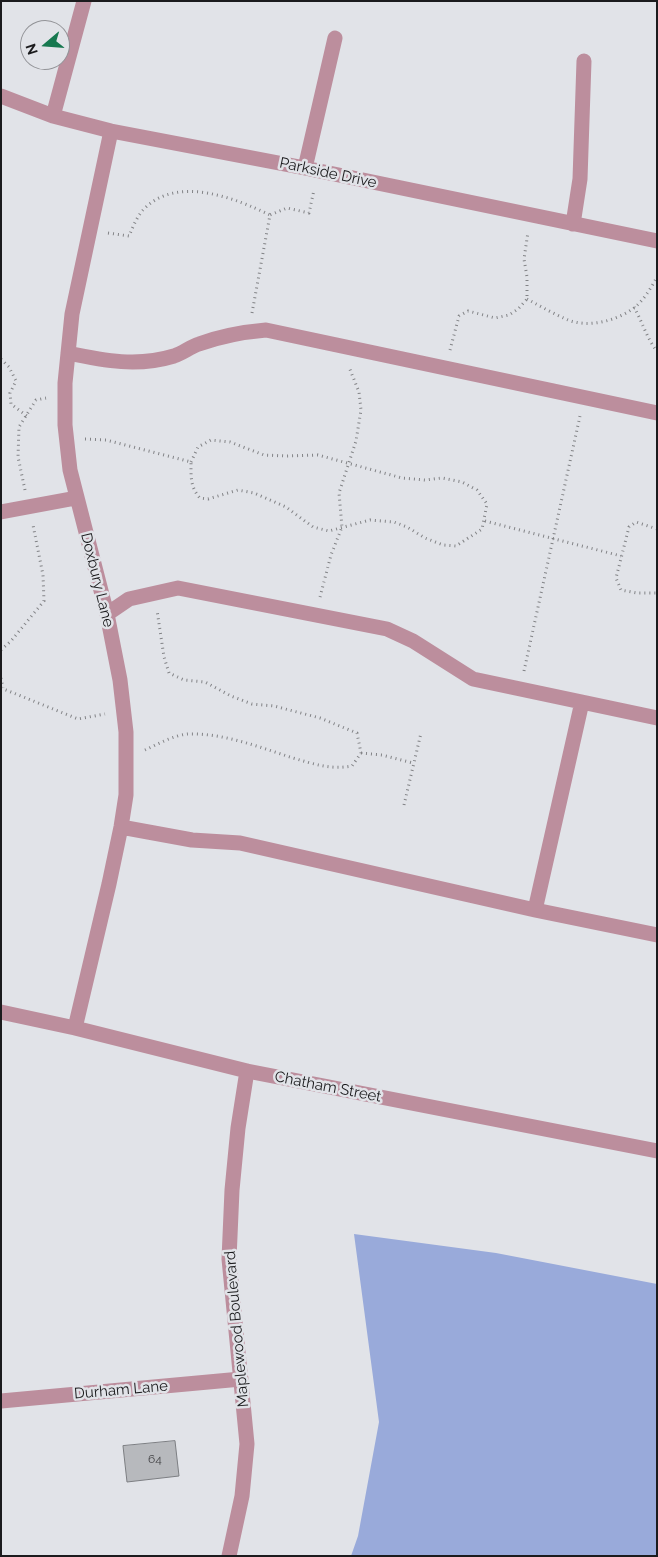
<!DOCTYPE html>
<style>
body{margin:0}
#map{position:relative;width:658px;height:1557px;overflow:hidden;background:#e1e3e8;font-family:Raleway,sans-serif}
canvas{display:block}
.frame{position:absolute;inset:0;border:2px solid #1b1b1d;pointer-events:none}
.north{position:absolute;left:20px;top:20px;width:50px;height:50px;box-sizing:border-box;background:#e1e3e8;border:1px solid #929397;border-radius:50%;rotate:252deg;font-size:14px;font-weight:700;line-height:20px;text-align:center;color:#1b1b1d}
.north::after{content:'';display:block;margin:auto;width:18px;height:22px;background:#16784f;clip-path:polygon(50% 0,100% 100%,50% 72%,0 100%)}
</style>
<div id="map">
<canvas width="658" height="1557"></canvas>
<div class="frame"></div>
<div class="north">N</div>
</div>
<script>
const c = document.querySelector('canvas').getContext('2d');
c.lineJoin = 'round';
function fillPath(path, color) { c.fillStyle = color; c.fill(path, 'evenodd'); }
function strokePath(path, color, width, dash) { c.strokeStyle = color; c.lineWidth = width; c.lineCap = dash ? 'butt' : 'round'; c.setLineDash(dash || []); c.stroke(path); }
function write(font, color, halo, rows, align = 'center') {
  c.font = font + ' Raleway,sans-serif'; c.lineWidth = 5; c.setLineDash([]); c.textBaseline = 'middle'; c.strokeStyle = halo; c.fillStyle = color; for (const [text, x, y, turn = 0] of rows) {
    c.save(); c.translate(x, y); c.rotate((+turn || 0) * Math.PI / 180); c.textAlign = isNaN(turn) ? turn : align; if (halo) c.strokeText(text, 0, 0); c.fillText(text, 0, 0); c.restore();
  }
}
fillPath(new Path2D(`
 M354,1234L496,1253L657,1284V1556H351L358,1536L379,1422Z`), '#99aada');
const building = new Path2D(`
 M175,1441L179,1476L127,1482L123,1446Z`);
fillPath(building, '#b7b9bd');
strokePath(building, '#7c7e82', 1);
strokePath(new Path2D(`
 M108,233L129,236C133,227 137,216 144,209C177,175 235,198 270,215
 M527,299C540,306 554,314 568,320C589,328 616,321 634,308C644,300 651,288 657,277
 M634,307C642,321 647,339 657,351
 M252,313L270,215L287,208L309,213L314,190
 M450,350L459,316L468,311L495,318L509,315L518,309L527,299V277L524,259L528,232
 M1,359L9,367L16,381L10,393L11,404L27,416
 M85,439L106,440L191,462C191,476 190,487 200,498L208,499L238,490L254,493L286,507L313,527L329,531L370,520L394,522L407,527L425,538L443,545L456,546L482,529L487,504L477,490L462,482L442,478L425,480L402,478L318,455L286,456L264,455L230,442L211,440L198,447L191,462
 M25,490L18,457L19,427L36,400L46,398
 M485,521L621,556
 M657,529L636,522L629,527L616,578L621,590L637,593H657
 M320,597L331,555L342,527L339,493L356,441L361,410L359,392L349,367
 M1,650L11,641L44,601L43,575L33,525
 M524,671L580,416
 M1,678L3,688
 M1,688L78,719L105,714
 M145,750C158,744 174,735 188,734C224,733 259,747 293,758C314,764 330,770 352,766L361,753L357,733L320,718L274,706L252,704L231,696L205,682L184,680L169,673L164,657L157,610
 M361,753L382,755L413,763
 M404,805L421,733`), '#828386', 3, [1, 4]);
strokePath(new Path2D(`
 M1,96L53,116L111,131L305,168L657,241
 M53,116L84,1
 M305,168L335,38
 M573,224L580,179L584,61
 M68,353C105,361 138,367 174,356C183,353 190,347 199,344C221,336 243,332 266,330L657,413
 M1,512L76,498
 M107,614L129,599L178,588L387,629L413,641L473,679L657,718
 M121,827L192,840L240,843L535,910L657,935
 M535,910L582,702
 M1,1012L75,1028L247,1071L657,1151
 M75,1028L109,884L121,827L126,795V732L120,680L107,614L70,470L65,425V383L72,314L111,131
 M1,1401L241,1379
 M229,1556L242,1496L247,1444L229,1259L232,1190L238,1128L247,1071`), '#bc8e9d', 15);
write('12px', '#424245', null, [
 ["64",155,1459]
]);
write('15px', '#1b1b1d', '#e1e3e8', [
 ["Parkside Drive",328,173,12],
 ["Doxbury Lane",97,580,76],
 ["Chatham Street",328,1087,11],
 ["Maplewood Boulevard",237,1329,-95],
 ["Durham Lane",121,1390,-5]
]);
</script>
